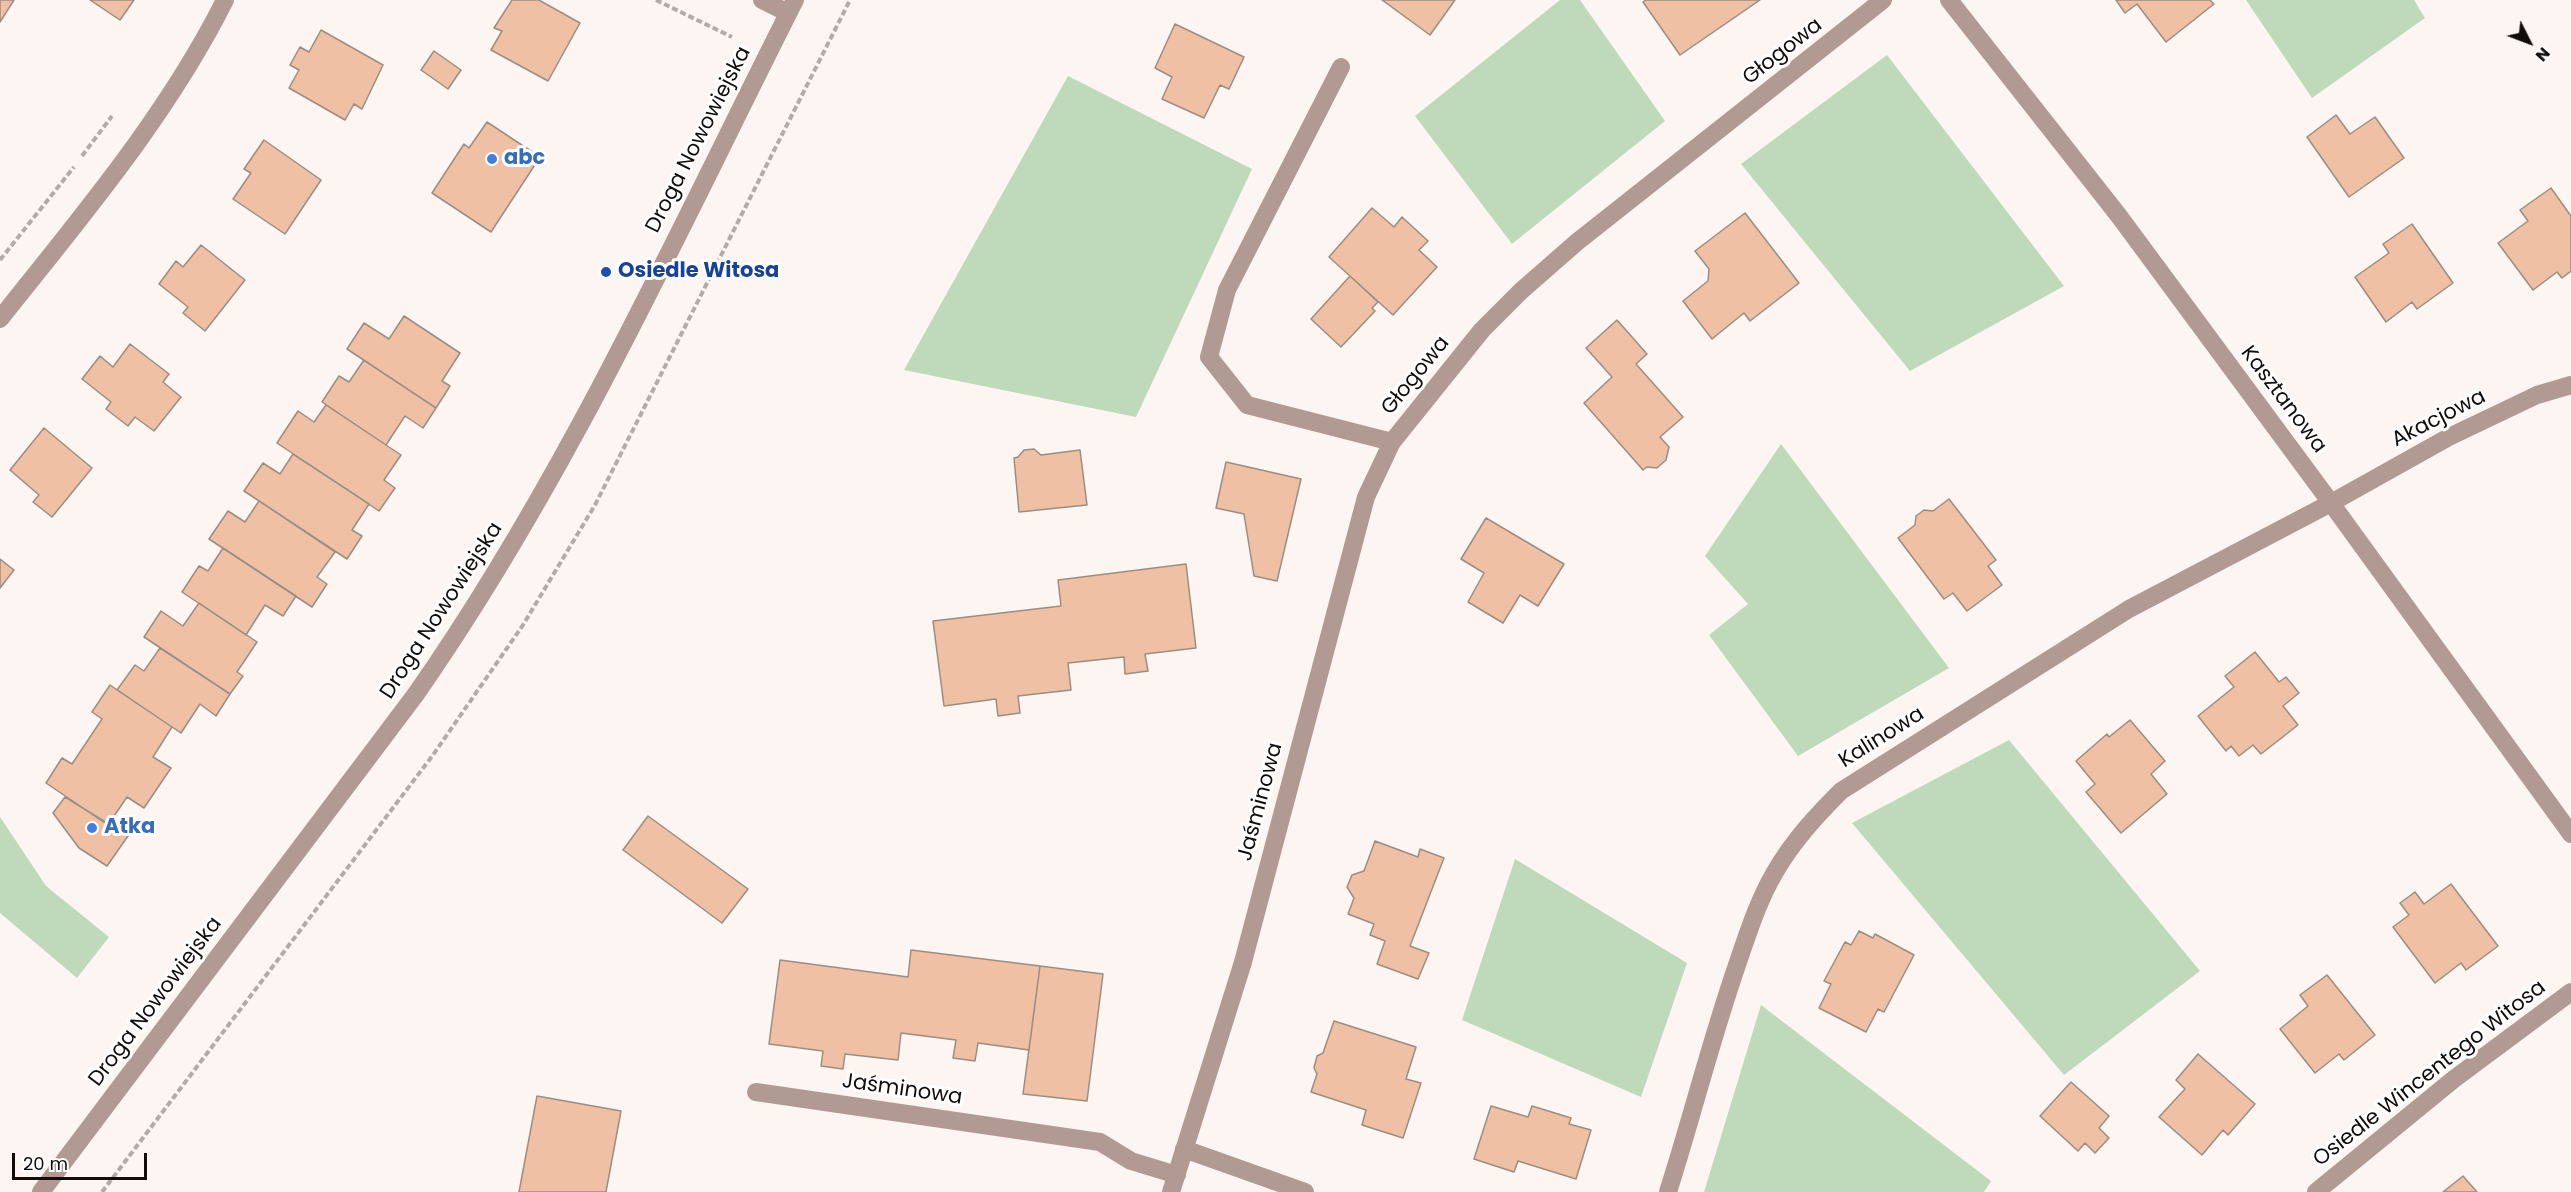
<!DOCTYPE html>
<meta charset="utf-8">
<style>
body{margin:0}
#map{position:relative;width:2571px;height:1192px;overflow:hidden;background:#fdf5f1;font-family:Poppins,sans-serif}
canvas{display:block}
.north{position:absolute;left:2499px;top:12px;width:60px;height:60px;-webkit-text-stroke:4px #fff;paint-order:stroke;rotate:132deg;font-size:16px;font-weight:700;line-height:24px;text-align:center;color:#110c09}
.north::after{content:'';display:block;margin:auto;width:21px;height:27px;background:#110c09;clip-path:polygon(50% 0,100% 100%,50% 72%,0 100%)}
.scale{position:absolute;left:12px;top:1153px;width:135px;height:27px;box-sizing:border-box;border:3px solid #110c09;border-top:0;padding-left:8px;font-size:18px;line-height:21px;white-space:nowrap;color:#110c09;-webkit-text-stroke:4px #fff;paint-order:stroke}
</style>
<div id="map">
<canvas width="2571" height="1192"></canvas>
<div class="north">N</div>
<div class="scale">20 m</div>
</div>
<script>
const c = document.querySelector('canvas').getContext('2d');
c.lineJoin = 'round';
function fillPath(path, color) { c.fillStyle = color; c.fill(path, 'evenodd'); }
function strokePath(path, color, width, dash) { c.strokeStyle = color; c.lineWidth = width; c.lineCap = dash ? 'butt' : 'round'; c.setLineDash(dash || []); c.stroke(path); }
function write(font, color, halo, rows, align = 'center') {
  c.font = font + ' Poppins,sans-serif'; c.lineWidth = 6; c.setLineDash([]); c.textBaseline = 'middle'; c.strokeStyle = halo; c.fillStyle = color; for (const [text, x, y, turn = 0] of rows) {
    c.save(); c.translate(x, y); c.rotate((+turn || 0) * Math.PI / 180); c.textAlign = isNaN(turn) ? turn : align; if (halo) c.strokeText(text, 0, 0); c.fillText(text, 0, 0); c.restore();
  }
}
fillPath(new Path2D(`
 M1560,0H1580L1665,121L1512,244L1415,116Z
 M2246,0H2414L2425,18L2312,98Z
 M1887,55L2064,286L1910,371L1741,164Z
 M1068,76L1252,169L1136,417L904,370Z
 M1781,444L1949,668L1798,756L1709,635L1748,604L1705,556Z
 M2009,740L2200,971L2064,1075L1852,823Z
 M0,817L46,886L109,937L77,978L0,913Z
 M1515,859L1687,963L1641,1097L1462,1020Z
 M1761,1005L1991,1181L1984,1192H1704Z`), '#bedaba');
const building = new Path2D(`
 M0,0H14L0,22Z
 M90,0H134L120,20Z
 M512,0H539L580,23L548,81L491,50L502,31L494,28Z
 M1382,0H1455L1430,35Z
 M1646,0H1760L1680,55L1643,2Z
 M2116,0H2210L2214,4L2166,42L2137,4L2125,13Z
 M1175,24L1244,57L1229,89L1220,85L1204,118L1162,99L1172,77L1155,68Z
 M321,30L383,65L362,109L354,104L345,120L289,88L299,70L290,65L300,47L309,52Z
 M434,51L461,70L448,89L421,70Z
 M2336,115L2350,134L2375,117L2404,158L2349,197L2307,137Z
 M487,122L540,157L491,232L432,193L464,144L469,148Z
 M264,140L321,180L285,234L233,199L251,173L244,169Z
 M2551,188L2571,216V271L2562,278L2557,272L2533,290L2498,243L2528,221L2520,210Z
 M1372,208L1394,227L1402,217L1428,241L1419,250L1437,267L1393,315L1329,257Z
 M1745,213L1799,283L1750,321L1744,313L1712,339L1683,301L1708,281L1709,269L1695,251Z
 M2412,224L2453,283L2417,309L2412,302L2386,322L2355,277L2389,253L2383,244Z
 M201,245L245,280L205,331L183,313L188,307L159,284L176,261L183,267Z
 M1350,276L1378,302L1372,308L1375,311L1341,347L1311,319Z
 M404,316L460,353L442,381L450,386L436,408L347,349L364,323L389,339Z
 M1617,320L1647,354L1636,364L1683,417L1660,437L1669,447L1666,460L1657,468L1647,467L1643,470L1584,403L1612,377L1586,348Z
 M130,344L169,374L163,382L181,397L154,431L135,417L128,426L106,409L111,402L82,379L100,356L113,367Z
 M364,360L436,408L423,428L405,416L386,445L322,402L339,376L349,382Z
 M326,405L401,455L384,480L395,488L379,511L277,443L298,411L314,422Z
 M44,428L92,468L52,517L33,502L39,495L10,470Z
 M1034,449L1041,455L1080,450L1087,505L1019,512L1014,458L1018,457L1024,450Z
 M293,454L369,504L352,530L362,536L347,559L244,491L263,463L280,474Z
 M1226,462L1301,479L1277,581L1254,576L1244,514L1216,508Z
 M1949,499L1996,560L1988,566L2002,585L1967,611L1953,593L1944,599L1898,538L1915,525L1916,516L1924,510L1933,511Z
 M259,501L335,552L317,577L327,584L312,607L209,539L228,511L245,522Z
 M1486,518L1564,564L1538,606L1520,595L1503,623L1468,602L1484,573L1461,559Z
 M223,548L296,596L283,616L265,605L246,635L182,592L199,566L208,571Z
 M0,559L14,570L0,588Z
 M1186,564L1196,648L1145,654L1148,671L1125,674L1124,657L1068,663L1071,690L1018,696L1020,713L998,716L996,699L944,706L933,621L1061,606L1058,580Z
 M199,603L257,642L237,672L243,676L230,694L144,637L161,611L183,626Z
 M160,648L230,694L216,716L200,704L181,733L117,690L135,665L144,671Z
 M2255,652L2279,682L2286,677L2299,693L2283,706L2298,725L2261,754L2253,745L2239,756L2231,746L2226,751L2198,716L2234,687L2225,676Z
 M110,685L172,727L153,757L171,768L144,808L127,797L108,825L46,783L62,758L72,764L102,719L92,712Z
 M2130,720L2165,761L2151,774L2167,794L2121,833L2086,792L2095,784L2076,761L2107,734L2109,737Z
 M65,797L128,836L107,866L79,848L53,813Z
 M648,816L748,889L722,923L623,850Z
 M1375,841L1418,857L1420,849L1444,858L1410,946L1429,953L1418,979L1377,964L1385,941L1370,935L1374,924L1348,914L1354,898L1347,887L1352,875L1364,871Z
 M2451,884L2498,946L2466,970L2461,963L2435,983L2393,927L2409,915L2400,903L2415,892L2424,904Z
 M1859,931L1873,938L1875,934L1914,955L1884,1012L1878,1009L1866,1032L1819,1008L1831,984L1824,981L1845,942L1851,945Z
 M911,950L1040,966L1029,1050L978,1043L975,1061L953,1058L956,1040L901,1033L898,1060L845,1054L843,1069L821,1066L823,1051L769,1044L780,960L908,977Z
 M1040,966L1103,974L1087,1101L1023,1094Z
 M2327,975L2375,1035L2344,1060L2339,1054L2315,1073L2280,1029L2308,1006L2300,995Z
 M1334,1021L1416,1047L1406,1079L1421,1083L1403,1138L1362,1125L1366,1110L1311,1092L1317,1074L1314,1068L1317,1056L1323,1053Z
 M2198,1054L2255,1104L2228,1135L2223,1130L2202,1155L2159,1117L2185,1089L2176,1080Z
 M2071,1082L2109,1116L2099,1128L2109,1138L2095,1153L2085,1143L2078,1151L2040,1116Z
 M537,1096L621,1111L606,1192H519Z
 M1491,1106L1528,1117L1532,1106L1571,1118L1569,1124L1591,1130L1576,1179L1518,1161L1514,1172L1474,1159Z
 M2463,1176L2477,1192H2443Z`);
fillPath(building, '#efc0a4');
strokePath(building, '#9c8d83', 1.5);
strokePath(new Path2D(`
 M656,0L732,37
 M82,156L112,116
 M0,260L74,167
 M102,1192L433,755L523,625L595,505L850,0`), '#b2aba7', 4, [6, 3]);
strokePath(new Path2D(`
 M762,0L788,13
 M1949,0L2119,216L2331,503L2571,834
 M1341,67L1227,290L1209,357L1247,405L1392,442
 M0,319C80,218 167,116 225,0
 M756,1092L1100,1142L1131,1161L1177,1175
 M1184,1149L1305,1192
 M41,1192L416,694C567,478 676,235 795,0
 M1171,1192L1243,962L1366,497L1392,442L1482,330L1521,291L1577,242L1883,0
 M1668,1192C1692,1117 1711,1040 1737,965C1748,933 1758,901 1775,872C1793,841 1816,816 1841,791L2129,609L2331,503L2449,437L2537,395L2571,385
 M2316,1192L2454,1079L2571,992`), '#b29a94', 18);
for (const [x, y, r, color] of [
 [492,159,6,"#3f7fe0"],
 [606,272,6,"#1a4fb4"],
 [92,828,6,"#3f7fe0"]
]) { const dot = new Path2D(); dot.arc(x, y, r, 0, 2 * Math.PI); c.fillStyle = color; c.fill(dot); strokePath(dot, '#fff', 2); }
write('21px', '#110c09', '#fff', [
 ["Głogowa",1783,52,-38],
 ["Droga Nowowiejska",699,140,-63],
 ["Głogowa",1416,376,-51],
 ["Kasztanowa",2283,400,53],
 ["Akacjowa",2439,419,-27],
 ["Droga Nowowiejska",442,611,-57],
 ["Kalinowa",1882,738,-32],
 ["Jaśminowa",1261,802,-75],
 ["Droga Nowowiejska",156,1002,-53],
 ["Osiedle Wincentego Witosa",2430,1074,-38],
 ["Jaśminowa",902,1090,8]
]);
write('bold 21px', '#366cbe', '#fff', [
 ["abc",504,159],
 ["Atka",104,828]
], 'left');
write('bold 21px', '#164399', '#fff', [
 ["Osiedle Witosa",618,272]
], 'left');
</script>
